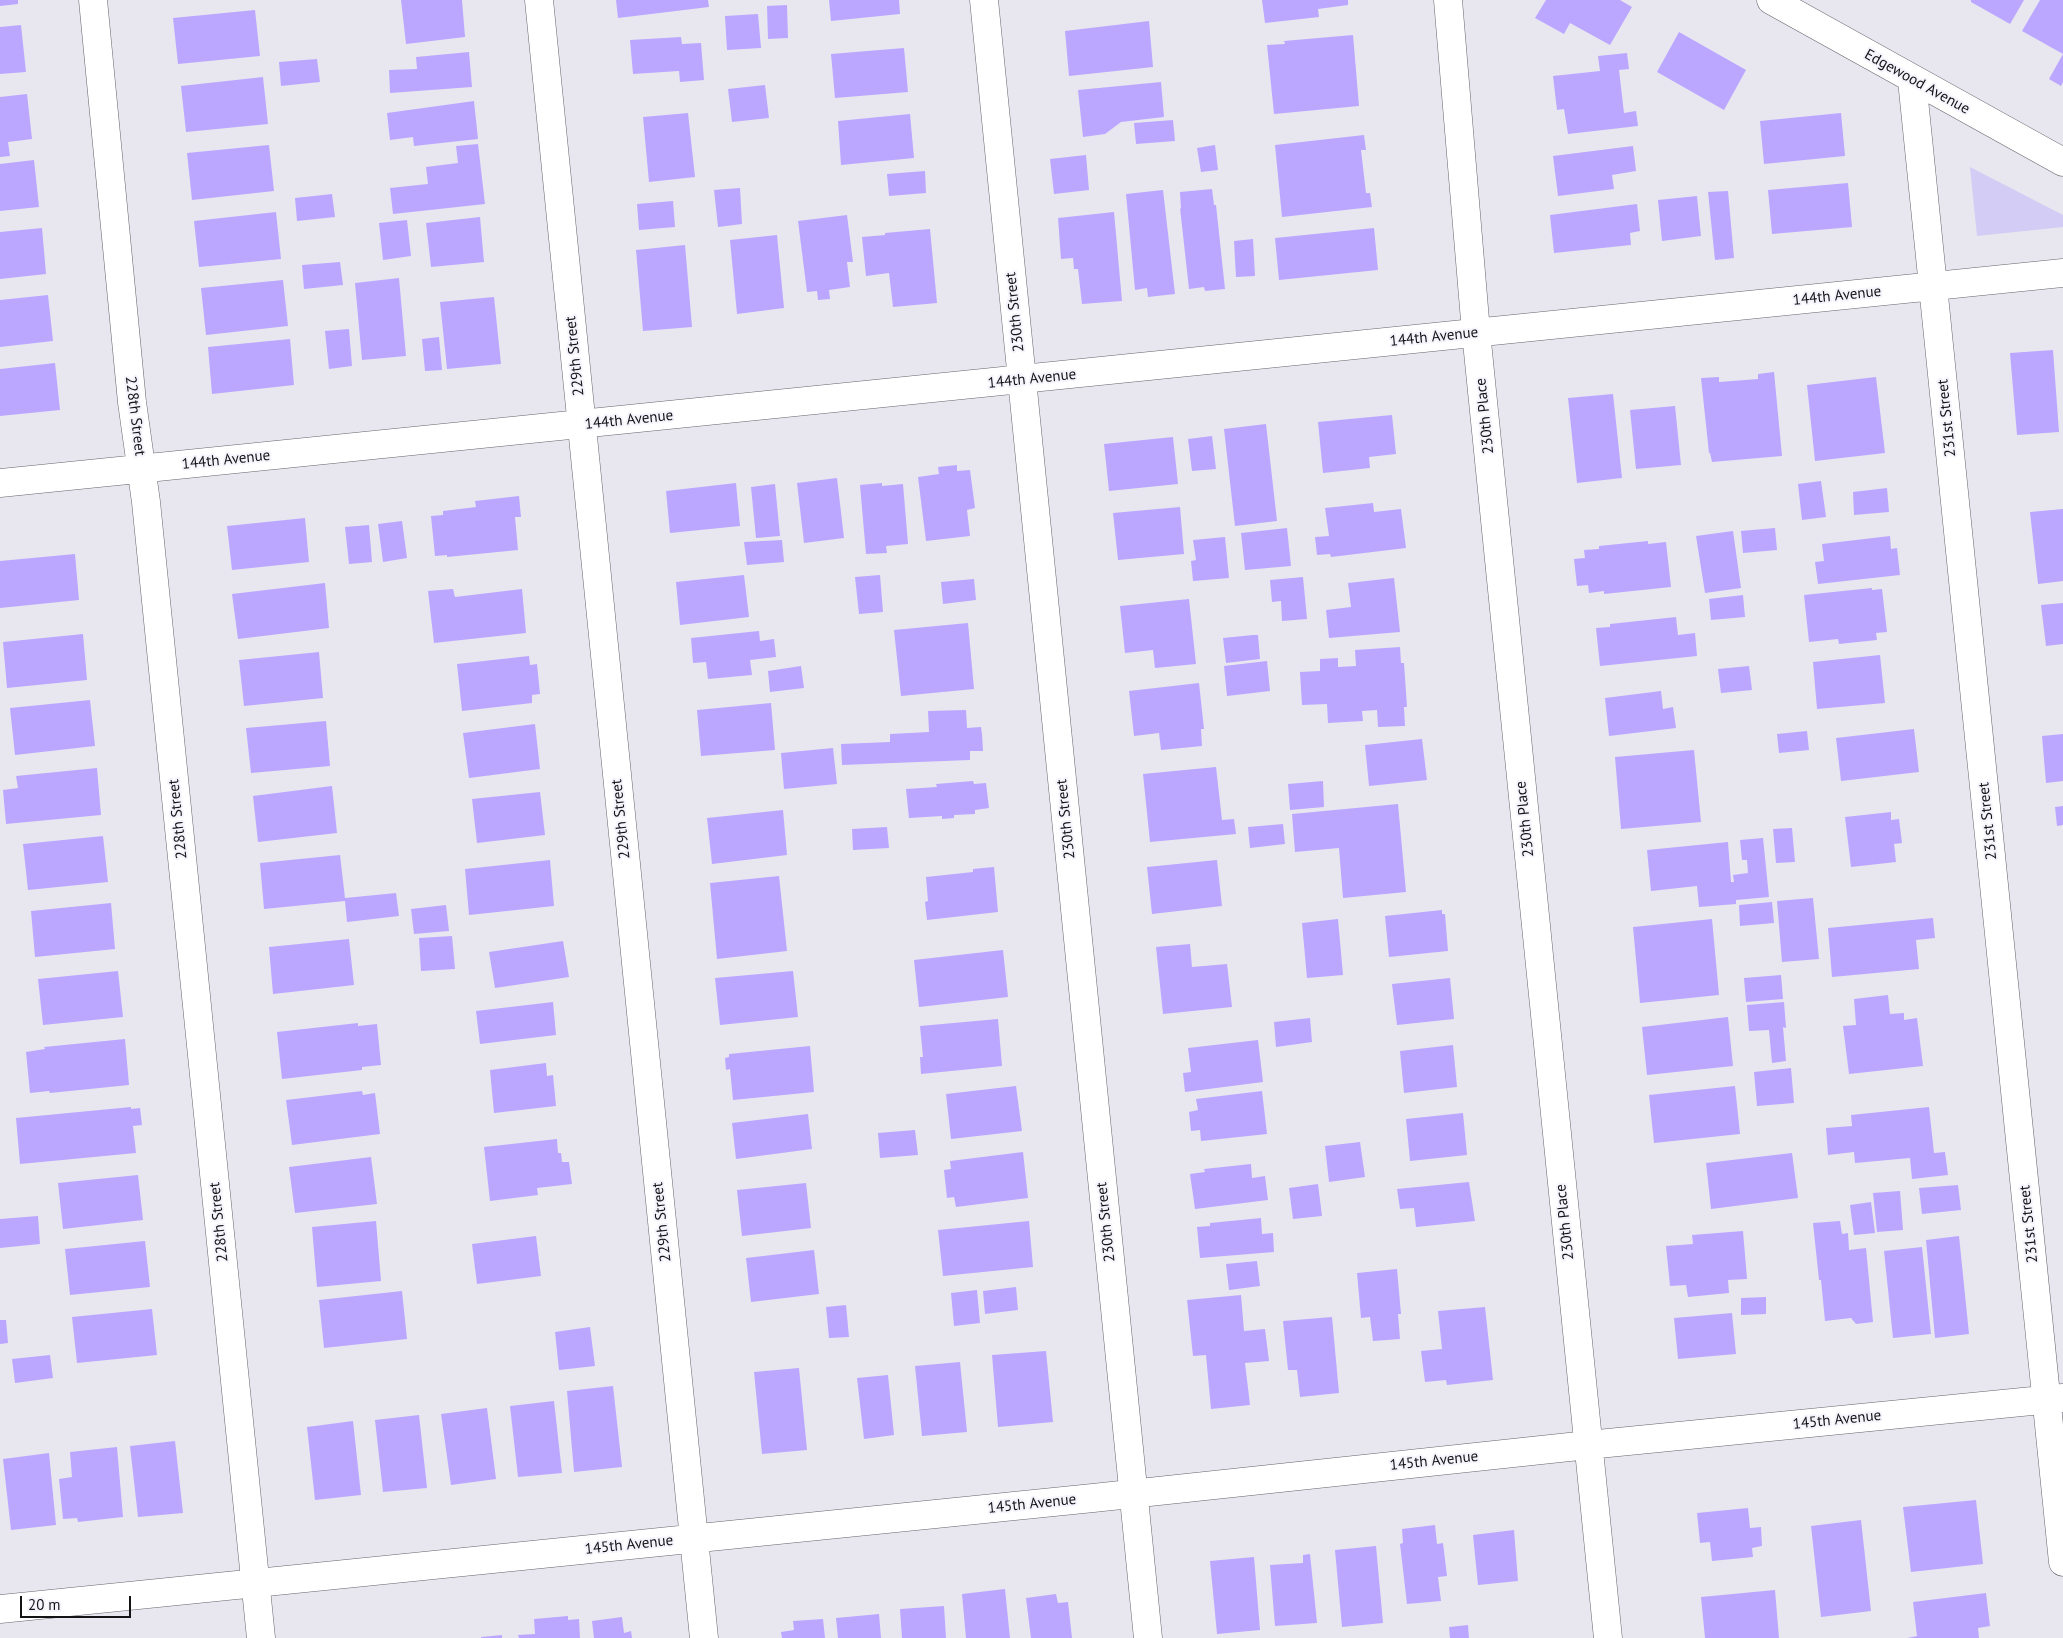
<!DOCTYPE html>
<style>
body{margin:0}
#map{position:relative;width:2063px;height:1638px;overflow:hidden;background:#e8e7f0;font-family:"PT Sans",sans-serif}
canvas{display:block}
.scale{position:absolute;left:20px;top:1596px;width:111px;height:22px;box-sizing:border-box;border:2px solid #131316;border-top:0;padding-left:6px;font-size:15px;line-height:18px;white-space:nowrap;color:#131316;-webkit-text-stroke:4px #f5f4fd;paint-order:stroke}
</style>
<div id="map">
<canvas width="2063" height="1638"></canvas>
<div class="scale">20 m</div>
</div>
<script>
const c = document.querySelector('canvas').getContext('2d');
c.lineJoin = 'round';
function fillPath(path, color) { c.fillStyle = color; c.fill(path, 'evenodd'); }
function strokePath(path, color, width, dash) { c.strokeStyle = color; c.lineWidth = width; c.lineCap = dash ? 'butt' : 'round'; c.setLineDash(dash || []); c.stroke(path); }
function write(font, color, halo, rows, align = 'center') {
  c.font = font + ' "PT Sans",sans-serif'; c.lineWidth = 4; c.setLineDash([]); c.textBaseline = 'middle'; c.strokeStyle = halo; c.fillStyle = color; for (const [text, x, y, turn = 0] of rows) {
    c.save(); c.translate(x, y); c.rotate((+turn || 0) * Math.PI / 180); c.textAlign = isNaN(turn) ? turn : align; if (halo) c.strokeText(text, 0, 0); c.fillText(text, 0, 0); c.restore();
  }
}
fillPath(new Path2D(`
 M1970,167L2063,215V227L1977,236Z`), '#d3ccf5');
fillPath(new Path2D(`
 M0,0H18V4L0,6Z
 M401,0H462L465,37L406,44Z
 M616,0H708L709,7L618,18Z
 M829,0H899L900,14L831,21Z
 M1262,0H1348V5L1318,9L1319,17L1265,23Z
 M1546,0H1620L1632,7L1610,45L1570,23L1564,34L1535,18Z
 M1971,0H2024L2010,24L1971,2Z
 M2040,0H2063V82L2061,86L2049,79L2063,54L2022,31Z
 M787,5L788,38L768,39L767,6Z
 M255,10L260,56L178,64L173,18Z
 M758,14L761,48L727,50L725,16Z
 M1149,21L1153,67L1069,76L1065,31Z
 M21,25L26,72L0,74V27Z
 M1679,32L1746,70L1724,110L1657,72Z
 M1353,35L1359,106L1274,114L1267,45L1285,44L1284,41Z
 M681,37L682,44L701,43L704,80L680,82L679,71L633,74L630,40Z
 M904,48L908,92L835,98L831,54Z
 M469,52L472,87L390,93L389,70L417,69L416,57Z
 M1627,53L1629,69L1619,70L1624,113L1636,111L1638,126L1568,134L1564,109L1557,110L1553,76L1600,71L1598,56Z
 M317,59L320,82L281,86L279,62Z
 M263,77L268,124L186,132L181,86Z
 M1161,82L1164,117L1121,122L1105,134L1083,137L1078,90Z
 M765,85L769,118L732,122L728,89Z
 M27,94L32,139L8,142L10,156L0,157V97Z
 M474,101L478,139L414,146L413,137L390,140L387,113Z
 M688,113L695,177L649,182L643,117Z
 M1841,113L1845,156L1764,164L1760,121Z
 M910,114L914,158L841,165L838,121Z
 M1173,120L1175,141L1136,144L1134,123Z
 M1364,135L1366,150H1361L1366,193H1370L1372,207L1282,217L1275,145Z
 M478,144L485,204L393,214L390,188L428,184L426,167L458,163L456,146Z
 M269,145L274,191L192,200L187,153Z
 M1215,145L1218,170L1201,172L1197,148Z
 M1633,146L1636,171L1612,175L1614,189L1558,196L1553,156Z
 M1086,155L1089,190L1054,194L1050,159Z
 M34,160L39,207L0,211V164Z
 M925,171L926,193L889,196L887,174Z
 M1848,183L1852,227L1772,234L1768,190Z
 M740,188L742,224L718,227L714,190Z
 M1212,189L1214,205H1216L1225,289L1205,291L1204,287L1189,289L1180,208L1181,209L1180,192Z
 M1163,190L1175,294L1148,297L1147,288L1135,290L1126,194Z
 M1728,191L1734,258L1715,260L1708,192Z
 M332,194L335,217L297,221L295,198Z
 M1697,196L1701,236L1662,241L1658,200Z
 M673,201L675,227L639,230L637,204Z
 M1637,204L1640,231L1630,233L1631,245L1554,253L1550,215Z
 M276,212L281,259L199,267L194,221Z
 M1114,212L1122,301L1082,304L1078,269H1074L1073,258L1061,259L1058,218Z
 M847,215L853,262H847L850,287L829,290L830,299L818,300L817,291L807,292L798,221Z
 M480,217L484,262L431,267L426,223Z
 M407,220L411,256L383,260L379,223Z
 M42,228L46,274L0,279V232Z
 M1374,228L1378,270L1279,280L1275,238Z
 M930,229L937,303L893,307L889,273L866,276L862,237L885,235V233Z
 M777,235L784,308L737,314L730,240Z
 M1253,239L1255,276L1236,277L1234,241Z
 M685,245L692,327L643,331L636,250Z
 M340,262L343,285L304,289L302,265Z
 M399,278L406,356L362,360L355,283Z
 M283,280L288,326L206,335L201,288Z
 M48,295L53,341L0,347V300Z
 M494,297L501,364L447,369L440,302Z
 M349,329L352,366L329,369L325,331Z
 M439,337L442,370L425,371L422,339Z
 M290,339L294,385L212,394L208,347Z
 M2053,350L2059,432L2017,435L2010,353Z
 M55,363L60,410L0,416V369Z
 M1774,372L1782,456L1712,462L1710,453H1709L1701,378L1719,377V382L1758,379V374Z
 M1876,377L1885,453L1815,461L1807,385Z
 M1613,394L1622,478L1577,483L1568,398Z
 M1675,406L1681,465L1636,469L1630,410Z
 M1392,415L1396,454L1369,457L1370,468L1323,473L1318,422Z
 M1266,424L1277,521L1235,526L1224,429Z
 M1212,436L1216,469L1192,471L1188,439Z
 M1173,437L1178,484L1109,491L1104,444Z
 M957,465V471L970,470L975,508L967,510L970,536L926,541L918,477L939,474L938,467Z
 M837,478L844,538L804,543L797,483Z
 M1821,481L1826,517L1802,520L1798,484Z
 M736,483L740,526L670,533L666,491Z
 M882,483V486L903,484L908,544L886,546L887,553L866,554L860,485Z
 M775,484L780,536L756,538L751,487Z
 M1887,488L1889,512L1854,515L1853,492Z
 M519,496L521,517H515L518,550L447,557V555L435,556L431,516L443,515V511L476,507L475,501Z
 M1373,503L1374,512L1401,509L1406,548L1331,557L1330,554L1317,555L1315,537L1329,536L1325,508Z
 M1180,507L1184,554L1118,560L1113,513Z
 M2063,509V581L2038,584L2030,512Z
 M305,518L309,562L232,570L227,526Z
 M402,521L407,558L383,562L378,524Z
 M369,525L372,562L349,564L345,527Z
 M1287,528L1291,566L1245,570L1241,533Z
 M1775,528L1777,550L1743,553L1741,531Z
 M1733,531L1741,588L1705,593L1696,536Z
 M1890,536L1891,549L1897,548L1900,575L1818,584L1815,562L1824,561L1822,544Z
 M1225,537L1229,578L1193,581L1191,561L1196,560L1193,540Z
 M782,540L784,562L747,565L744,542Z
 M1648,541V544L1666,542L1671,587L1604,594V591L1589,593L1588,585L1577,586L1574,559L1585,558L1584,550L1599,549V546Z
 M75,554L79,600L0,608V561Z
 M744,575L749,617L680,625L676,582Z
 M880,575L883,612L859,614L855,577Z
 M1303,577L1307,619L1282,621L1281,601L1272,602L1270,580Z
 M1394,578L1400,632L1329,638L1326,610L1351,607L1348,583Z
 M974,579L976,600L943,604L941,582Z
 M325,583L329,628L238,639L232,594Z
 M1872,588V590L1882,589L1887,632L1876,633L1877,640L1839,644L1838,639L1809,642L1804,595Z
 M453,589L455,597L522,589L526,633L434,643L428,591Z
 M1743,595L1745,617L1711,620L1709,599Z
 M1189,599L1196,664L1155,668L1153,650L1125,653L1120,606Z
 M2063,603V644L2046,646L2041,605Z
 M1676,617L1678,635L1695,633L1697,656L1600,666L1596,628L1610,627V624Z
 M968,623L974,689L901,696L894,630Z
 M759,631L760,641L774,639L776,657L750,660L752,675L708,679L706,662L693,663L691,638Z
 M83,634L87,680L7,688L3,642Z
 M1253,635H1258L1260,659L1226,663L1223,638Z
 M1400,647L1401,663H1404L1407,707H1404L1405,726L1378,727L1377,710L1362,711L1363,721L1328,723L1327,704L1302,705L1300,672L1320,671V659L1338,658V667L1356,666L1355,650Z
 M319,652L323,698L244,706L239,660Z
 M1880,655L1885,703L1817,709L1813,662Z
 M529,656L530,665L537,664L540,694L532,695V703L462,711L457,664Z
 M1267,661L1270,691L1227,696L1224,666Z
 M801,666L804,688L770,692L768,671Z
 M1749,666L1752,690L1721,693L1718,669Z
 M1199,683L1204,729H1201L1202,746L1161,750L1159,733L1134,736L1129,691Z
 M1661,691L1663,709L1673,707L1676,728L1609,736L1605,698Z
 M90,700L95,746L15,755L10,708Z
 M771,703L775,750L701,756L697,710Z
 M966,710L967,728L981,727L982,734L983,751H970V760L842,765L841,744L890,742V734L929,732L928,711Z
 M326,721L330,766L251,773L246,728Z
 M535,724L540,769L469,778L463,733Z
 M1914,729L1919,772L1841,781L1836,738Z
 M1807,731L1809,750L1779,753L1777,734Z
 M2063,734V781L2046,783L2042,736Z
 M1422,739L1427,780L1369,786L1365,745Z
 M833,748L837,784L784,789L781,753Z
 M1694,750L1701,822L1621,829L1615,757Z
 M1216,767L1222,820L1234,819L1236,834L1150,842L1143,774Z
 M97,768L101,815L6,824L3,790L18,788L16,776Z
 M973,781L974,784L986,783L989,808L975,810V814L954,815V818L942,819V816L909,818L906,789L937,787L936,784Z
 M1323,781L1324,807L1290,810L1288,784Z
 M332,786L337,833L258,842L253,796Z
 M540,792L545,835L477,843L472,799Z
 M1398,804L1406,892L1343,898L1339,848L1295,852L1292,814Z
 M2063,806V825L2057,826L2055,807Z
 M783,810L787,855L712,864L707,818Z
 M1891,812V820L1899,819L1902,843L1894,844L1896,862L1851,867L1845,817Z
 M1283,824L1285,844L1250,848L1248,827Z
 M887,827L889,848L853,850L852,829Z
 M1792,828L1795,862L1776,863L1773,829Z
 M103,836L108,882L28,890L23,844Z
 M1763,838L1769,897L1736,900V904L1699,907L1697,886L1651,891L1647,850L1728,842L1731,882H1734L1733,875L1748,873L1747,860H1742L1740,840Z
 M340,855L345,898L396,893L399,916L347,922L345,901L264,909L260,863Z
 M550,860L554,906L469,915L465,869Z
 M1217,860L1222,906L1152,914L1147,867Z
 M994,867L998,912L927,920L925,902L928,901L926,877L973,872V869Z
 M779,876L787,951L717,959L710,883Z
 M1813,898L1819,959L1782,962L1777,901Z
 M1772,902L1774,923L1740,926L1739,905Z
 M111,903L115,949L35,957L31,911Z
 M446,905L449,931L414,934L411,909Z
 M1442,910V914H1445L1448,951L1389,957L1385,916Z
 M1933,918L1935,938L1916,940L1919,969L1832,977L1828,928Z
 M1338,919L1343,975L1307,978L1302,923Z
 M1712,919L1719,995L1640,1003L1633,927Z
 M452,936L455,969L421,971L419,938Z
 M349,939L354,985L273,994L269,947Z
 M563,941L569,977L495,988L489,952Z
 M1190,944L1192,967L1227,964L1232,1007L1163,1014L1156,947Z
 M1003,950L1008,997L919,1007L914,960Z
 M118,971L123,1017L43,1025L38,979Z
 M793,971L798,1017L720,1025L715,978Z
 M1781,975L1783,999L1746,1002L1744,978Z
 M1450,978L1454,1019L1397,1025L1392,984Z
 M1888,995L1890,1014L1904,1013V1020L1917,1018L1923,1066L1849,1074L1843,1026L1856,1025L1854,999Z
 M553,1002L556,1035L480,1044L476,1011Z
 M1784,1002L1786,1028L1783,1027L1786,1061L1772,1063L1769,1030L1749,1031L1747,1005Z
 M1728,1017L1733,1066L1647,1075L1642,1027Z
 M1310,1018L1312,1042L1276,1047L1274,1022Z
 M998,1019L1002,1066L921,1074L920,1057H923L920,1026Z
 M358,1023V1026L377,1024L381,1065L362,1067V1070L282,1079L277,1032Z
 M125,1039L129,1085L50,1093L49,1091L30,1093L26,1052L45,1049L44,1047Z
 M1258,1040L1263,1082L1185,1092L1183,1073L1191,1072L1188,1048Z
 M1453,1045L1457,1087L1404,1093L1400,1051Z
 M810,1046L814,1092L733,1100L730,1069L726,1070L725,1058L729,1057V1054Z
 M546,1063L547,1076L553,1075L556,1106L494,1113L490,1070Z
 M1791,1068L1794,1103L1757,1106L1754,1072Z
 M1016,1086L1022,1131L951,1139L946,1094Z
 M1735,1086L1740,1134L1654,1143L1649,1095Z
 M362,1091L363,1095L375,1093L380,1134L292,1145L286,1100Z
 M1262,1091L1267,1134L1201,1141L1200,1130L1191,1131L1189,1112L1198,1110L1196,1099Z
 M131,1107V1109L140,1108L142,1125L133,1126L136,1153L20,1164L16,1118Z
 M1929,1107L1934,1153L1945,1152L1948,1175L1912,1179L1910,1158L1855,1163L1854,1152L1828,1155L1826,1128L1852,1126L1851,1115Z
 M1463,1113L1467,1155L1410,1161L1406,1119Z
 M808,1114L812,1149L736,1159L732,1123Z
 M915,1130L918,1155L880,1158L878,1133Z
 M557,1139L558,1153H561L562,1162H569L572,1184L537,1188L538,1195L490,1201L484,1147Z
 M1360,1142L1365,1177L1329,1182L1325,1146Z
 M1023,1152L1028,1198L956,1207L954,1197L947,1198L944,1170L951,1169L950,1161Z
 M1792,1153L1798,1198L1711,1209L1706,1163Z
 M371,1157L377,1204L295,1213L289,1167Z
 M1251,1164L1252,1178L1265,1176L1268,1200L1195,1209L1190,1174L1205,1172L1204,1169Z
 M138,1175L143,1220L63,1229L58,1183Z
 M1469,1182L1475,1221L1416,1227L1414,1208L1400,1209L1397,1189Z
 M806,1183L811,1228L742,1236L737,1190Z
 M1318,1184L1322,1216L1293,1219L1289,1188Z
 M1958,1185L1961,1210L1922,1214L1919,1188Z
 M1900,1191L1903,1230L1877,1232L1873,1193Z
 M1871,1202L1875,1233L1854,1235L1850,1205Z
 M38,1216L40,1244L0,1248V1219Z
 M1261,1218L1262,1234L1273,1233L1274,1252L1200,1258L1197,1227L1210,1226V1223Z
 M376,1221L381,1281L317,1287L312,1227Z
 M1029,1221L1033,1267L943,1276L938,1230Z
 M1840,1221L1842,1234L1848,1233L1849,1250L1866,1248L1873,1322L1856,1324L1851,1318L1825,1321L1821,1280H1819L1813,1223Z
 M1743,1231L1747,1279L1728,1280L1729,1293L1688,1297L1686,1285L1670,1286L1666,1246L1693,1244L1692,1235Z
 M536,1236L541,1276L477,1284L472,1244Z
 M1959,1236L1969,1334L1935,1338L1926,1240Z
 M145,1241L150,1287L70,1295L65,1249Z
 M1922,1247L1931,1334L1893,1338L1884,1251Z
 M814,1250L819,1294L751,1302L746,1258Z
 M1257,1261L1260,1286L1229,1290L1226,1264Z
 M1397,1269L1401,1314H1398L1400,1339L1373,1341L1370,1317L1361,1318L1357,1273Z
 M1016,1287L1018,1310L985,1314L983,1291Z
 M977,1290L980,1323L954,1326L951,1293Z
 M402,1291L407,1339L324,1348L319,1300Z
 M1241,1295L1244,1331L1265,1329L1269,1361L1245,1363L1250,1405L1211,1409L1206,1355L1193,1356L1187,1300Z
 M1766,1297V1314L1741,1315V1298Z
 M846,1305L849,1337L829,1338L826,1307Z
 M1485,1307L1493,1380L1447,1385L1446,1380L1425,1382L1421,1351L1442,1349L1438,1311Z
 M152,1309L157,1355L77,1363L72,1317Z
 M1732,1313L1736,1354L1678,1359L1674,1318Z
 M1332,1317L1339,1393L1300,1397L1297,1370H1288L1283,1321Z
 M0,1320H6L8,1343L0,1344Z
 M590,1327L595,1366L559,1370L555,1332Z
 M1046,1351L1053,1422L998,1427L992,1355Z
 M50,1355L53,1378L15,1383L12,1359Z
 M960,1362L967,1432L922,1436L915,1366Z
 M799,1368L807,1450L762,1454L754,1372Z
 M888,1375L894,1435L864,1439L857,1378Z
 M613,1386L622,1467L574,1472L567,1391Z
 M554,1401L562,1473L518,1477L510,1406Z
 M487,1408L496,1479L451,1485L441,1414Z
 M419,1415L427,1488L383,1492L375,1420Z
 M353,1421L361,1495L315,1500L307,1427Z
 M175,1441L183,1513L138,1517L130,1446Z
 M117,1447L123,1517L78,1522L77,1518L63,1519L59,1479L72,1477L70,1452Z
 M49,1453L56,1525L11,1530L3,1459Z
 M1976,1500L1983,1564L1911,1572L1903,1507Z
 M1748,1508L1750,1528L1761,1527L1762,1546L1752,1548L1753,1557L1712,1561L1710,1542L1700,1543L1697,1513Z
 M1861,1520L1871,1611L1821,1617L1811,1526Z
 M1435,1525L1437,1544L1443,1543L1447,1576L1438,1577L1441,1601L1407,1604L1400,1544L1403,1543L1402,1529Z
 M1514,1530L1518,1581L1478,1585L1473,1535Z
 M1376,1546L1383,1623L1342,1627L1335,1550Z
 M1310,1554L1317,1623L1275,1626L1270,1565L1303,1563V1555Z
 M1254,1557L1260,1630L1217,1634L1210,1561Z
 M1005,1589L1010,1638H966L962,1594Z
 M1775,1590L1779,1638H1705L1701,1597Z
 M1986,1593L1990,1626L1978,1628L1979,1638H1907L1917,1636L1913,1602Z
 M1056,1594L1058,1603L1068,1602L1072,1638H1031L1026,1598Z
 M944,1606L946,1638H902L900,1609Z
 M879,1614L881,1638H838L836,1618Z
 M568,1616V1620L579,1619L580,1638H519L518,1635L535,1634L534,1619Z
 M622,1617L624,1633L631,1631L632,1638H594L592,1621Z
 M823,1619L825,1638H782L781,1632L794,1630L793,1621Z
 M1468,1625L1469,1638H1450L1449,1627Z
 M502,1635V1638H481V1637Z`), '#bba7ff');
const minor = new Path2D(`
 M93,0L132,402L146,502L261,1638
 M539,0L704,1638
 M984,0L1148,1638
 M1448,0L1476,332L1608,1638
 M1771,0L2063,162
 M1912,80L2063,1562
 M0,483L2063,273
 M0,1609L1093,1498L1588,1445L2063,1398`);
strokePath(minor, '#65646b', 29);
strokePath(minor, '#fff', 28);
write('15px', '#131316', '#f5f4fd', [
 ["Edgewood Avenue",1917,82,29],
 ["144th Avenue",1837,296,-6],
 ["230th Street",1015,312,-96],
 ["144th Avenue",1434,337,-6],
 ["229th Street",575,356,-96],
 ["144th Avenue",1032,379,-6],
 ["228th Street",135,416,83],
 ["230th Place",1485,416,-96],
 ["231st Street",1947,418,-96],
 ["144th Avenue",629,420,-6],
 ["144th Avenue",226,460,-6],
 ["228th Street",178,819,-96],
 ["229th Street",621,819,-96],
 ["230th Street",1066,819,-96],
 ["230th Place",1525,819,-96],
 ["231st Street",1988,821,-96],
 ["228th Street",219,1222,-96],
 ["229th Street",662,1222,-96],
 ["230th Street",1106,1222,-96],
 ["230th Place",1565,1222,-96],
 ["231st Street",2029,1224,-96],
 ["145th Avenue",1837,1420,-6],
 ["145th Avenue",1434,1461,-6],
 ["145th Avenue",1032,1504,-6],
 ["145th Avenue",629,1545,-6]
]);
</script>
